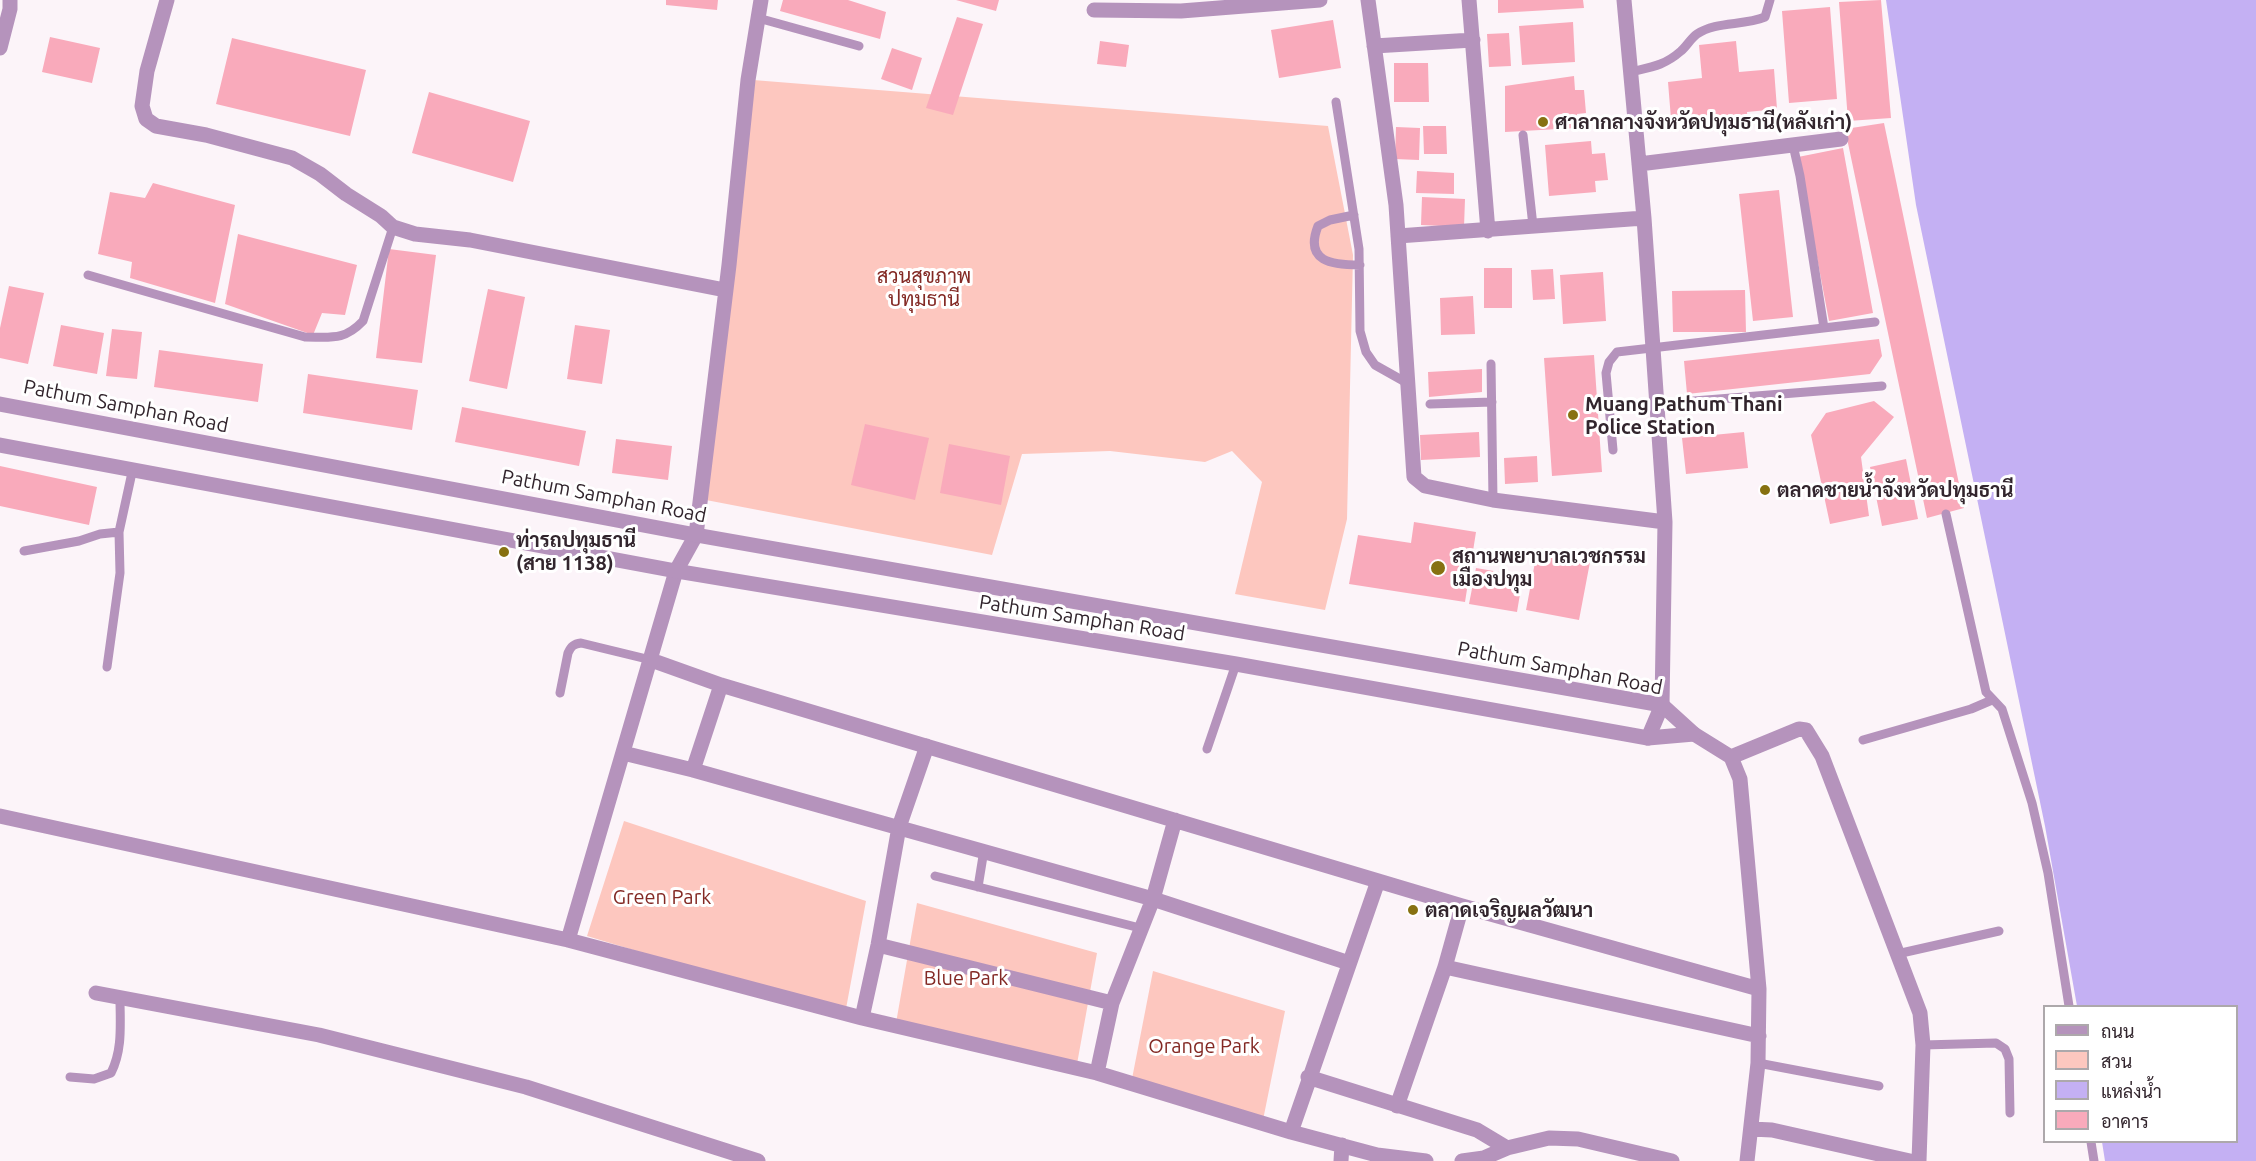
<!DOCTYPE html>
<meta charset="utf-8">
<style>
body{margin:0}
#map{position:relative;width:2256px;height:1161px;overflow:hidden;background:#fcf4f9;font-family:Ubuntu,Sarabun,sans-serif}
canvas{display:block}
.legend{position:absolute;left:2043px;top:1005px;width:195px;height:138px;box-sizing:border-box;background:#fff;border:2px solid #ada8ab;margin:0;padding:8px 10px;list-style:none;font-size:18px;color:#32252d}
.legend li{display:flex;align-items:center;gap:12px;height:30px}
.legend b{width:30px;border:2px solid #ada8ab}
</style>
<div id="map">
<canvas width="2256" height="1161"></canvas>
<ul class="legend">
<li><b style="height:8px;background:#b593bc"></b>ถนน</li>
<li><b style="height:16px;background:#fdc7bf"></b>สวน</li>
<li><b style="height:16px;background:#c4b0f3"></b>แหล่งน้ำ</li>
<li><b style="height:16px;background:#f9aabb"></b>อาคาร</li>
</ul>
</div>
<script>
const c = document.querySelector('canvas').getContext('2d');
c.lineJoin = 'round';
function fillPath(path, color) { c.fillStyle = color; c.fill(path, 'evenodd'); }
function strokePath(path, color, width, dash) { c.strokeStyle = color; c.lineWidth = width; c.lineCap = dash ? 'butt' : 'round'; c.setLineDash(dash || []); c.stroke(path); }
function write(font, color, halo, rows, align = 'center') {
  c.font = font + ' Ubuntu,Sarabun,sans-serif'; c.lineWidth = 6; c.setLineDash([]); c.textBaseline = 'middle'; c.strokeStyle = halo; c.fillStyle = color; for (const [text, x, y, turn = 0] of rows) {
    c.save(); c.translate(x, y); c.rotate((+turn || 0) * Math.PI / 180); c.textAlign = isNaN(turn) ? turn : align; if (halo) c.strokeText(text, 0, 0); c.fillText(text, 0, 0); c.restore();
  }
}
fillPath(new Path2D(`
 M753,80L1328,126L1353,255L1347,519L1325,610L1235,594L1262,482L1232,451L1205,462L1110,451L1022,454L992,555L706,500Z
 M624,821L866,901L845,1014L587,936Z
 M917,903L1097,953L1077,1064L896,1023Z
 M1153,971L1285,1011L1263,1120L1130,1089Z`), '#fdc7bf');
fillPath(new Path2D(`
 M1886,0H2256V1161H2105L2102,1142H2236V1006H2077L2045,826L1916,205Z`), '#c4b0f3');
fillPath(new Path2D(`
 M666,0H718L717,10L666,5Z
 M783,0H848L886,12L880,39L780,11Z
 M956,0H999L996,11Z
 M1498,0H1583L1584,8L1498,13Z
 M1881,0L1891,118L1848,121L1839,2Z
 M1830,7L1837,99L1789,103L1782,11Z
 M957,17L983,24L953,115L926,108Z
 M1333,20L1341,68L1279,78L1271,30Z
 M1573,22L1575,62L1522,65L1519,26Z
 M1509,33L1511,66L1489,67L1487,34Z
 M50,37L100,48L92,83L42,72Z
 M232,38L366,70L350,136L216,104Z
 M1100,41L1129,45L1126,67L1097,64Z
 M1736,41L1739,72L1774,69L1777,109L1747,112L1748,124L1709,128L1708,116L1671,119L1668,82L1702,78L1699,45Z
 M892,48L922,58L912,90L881,79Z
 M1394,63H1428L1429,102H1394Z
 M1574,76L1575,90H1584L1586,113L1577,114L1576,128L1505,132V86Z
 M429,92L530,121L513,182L412,153Z
 M1884,123L1964,508L1927,518L1845,129Z
 M1423,126H1446L1447,154H1424Z
 M1396,127L1420,128L1419,160L1395,159Z
 M1591,141L1592,154L1605,153L1608,180L1595,181L1596,192L1549,196L1545,145Z
 M1843,148L1873,313L1829,321L1798,157Z
 M1417,171L1454,173V194L1416,193Z
 M153,183L235,205L215,303L130,278L132,262L98,254L110,192L145,198Z
 M1779,190L1793,317L1753,321L1739,194Z
 M1422,197L1465,199L1464,227L1421,225Z
 M238,234L357,265L345,315L322,313L313,335L225,304Z
 M389,249L436,255L422,363L376,358Z
 M1484,268H1512V308H1484Z
 M1553,269L1555,299L1533,300L1531,270Z
 M1603,272L1606,321L1563,324L1560,275Z
 M9,286L44,293L28,364L0,358V328Z
 M488,289L525,297L507,389L469,381Z
 M1745,290L1746,332H1673L1672,291Z
 M1473,296L1475,334L1441,335L1440,298Z
 M61,325L104,333L97,374L53,366Z
 M575,325L610,330L602,384L567,379Z
 M112,329L142,332L137,379L106,376Z
 M1879,339L1882,356L1870,374L1687,394L1684,361Z
 M159,350L263,364L258,402L154,387Z
 M1594,355L1602,472L1552,476L1544,358Z
 M1482,369V392L1429,397L1428,372Z
 M308,374L418,390L412,430L303,413Z
 M1874,401L1894,417L1861,457L1869,516L1830,524L1811,435L1826,413Z
 M462,407L586,431L579,466L455,442Z
 M865,424L929,438L915,500L851,485Z
 M1479,432L1480,457L1421,460L1420,435Z
 M1744,432L1748,468L1686,474L1682,438Z
 M616,439L672,446L668,480L612,473Z
 M949,444L1010,456L1001,505L940,493Z
 M1537,456L1538,482L1505,484L1504,458Z
 M1906,459L1918,519L1882,526L1870,467Z
 M0,466L97,487L89,525L0,506Z
 M1414,522L1476,532L1465,602L1349,584L1358,535L1411,543Z
 M1537,552L1590,562L1579,620L1526,610Z
 M1476,568L1523,576L1517,612L1469,604Z`), '#f9aabb');
strokePath(new Path2D(`
 M758,18L859,46
 M1630,72C1651,67 1664,66 1681,51C1687,46 1691,38 1697,34C1716,21 1743,26 1765,17L1770,0
 M1336,102L1359,249L1360,331L1366,352L1375,365L1407,383
 M1523,135L1533,226
 M1793,145L1800,176L1824,328
 M1354,215L1330,220L1318,226C1304,262 1332,265 1360,265
 M88,275L305,337C331,337 344,341 363,321L393,227
 M1491,364L1493,500
 M1430,404L1492,402
 M1656,404L1882,386
 M1613,450L1606,373L1609,362L1617,352L1875,322
 M1946,514L1986,692L2002,709L2032,803L2048,873L2069,1006
 M24,551L79,541L100,534L119,532
 M107,667L120,573L119,532L133,468
 M560,693L568,653C571,646 574,644 581,643L651,660
 M1863,740L1971,709L1992,700
 M1207,749L1236,664
 M935,876L1140,928
 M978,887L984,850
 M1897,954L1999,931
 M1923,1045L1996,1043L2005,1049L2009,1059L2010,1113
 M1758,1063L1879,1086
 M70,1077L94,1079L111,1073C123,1049 120,1024 120,997
 M2091,1142L2094,1161`), '#b593bc', 9);
strokePath(new Path2D(`
 M167,0L147,71L142,106L146,119L156,126L206,135L292,158L320,174L346,194L381,216L393,227L415,234L470,240L725,290
 M1368,0L1396,205L1414,477L1425,486L1493,500L1665,522
 M1469,0L1488,231
 M1624,0L1644,218L1665,522L1662,705L1648,738
 M1094,10L1181,11L1320,0
 M1374,46L1473,40
 M0,48L10,9V0
 M1639,164L1841,139
 M1398,236L1644,218
 M651,660L721,685L1462,906L1759,989
 M1694,734L1731,757L1740,779L1759,989L1758,1063L1747,1161
 M623,753L693,770L1153,899L1175,820
 M1731,757L1799,729L1806,730L1822,756L1920,1013L1923,1045L1919,1161
 M693,770L721,685
 M0,816L568,940L862,1018L1097,1073L1291,1132L1377,1155L1426,1161
 M568,940L676,571L696,535L729,265L748,80L761,0
 M878,945L1112,1003
 M1445,967L1759,1036
 M96,993L319,1035L526,1087L758,1161
 M862,1018L878,945L899,827L927,746
 M1097,1073L1112,1003L1153,899L1349,963
 M1308,1077L1477,1130L1507,1148
 M1397,1106L1445,967L1462,906
 M1751,1129L1772,1130L1910,1161
 M1291,1132L1378,881
 M1341,1161L1342,1145
 M1462,1161L1484,1158L1507,1148L1549,1138L1578,1139L1672,1161`), '#b593bc', 15);
strokePath(new Path2D(`
 M0,404L696,535L1662,705L1694,734
 M0,445L676,571L1236,664L1648,738L1694,734`), '#b593bc', 15);
for (const [x, y, r, color] of [
 [1543,122,6,"#877111"],
 [1573,415,6,"#877111"],
 [1765,490,6,"#877111"],
 [504,552,6,"#877111"],
 [1438,568,8,"#877111"],
 [1413,910,6,"#877111"]
]) { const dot = new Path2D(); dot.arc(x, y, r, 0, 2 * Math.PI); c.fillStyle = color; c.fill(dot); strokePath(dot, '#fff', 2); }
write('bold 20px', '#32252d', '#fff', [
 ["ศาลากลางจังหวัดปทุมธานี(หลังเก่า)",1555,122],
 ["Muang Pathum Thani",1585,404],
 ["Police Station",1585,427],
 ["ตลาดชายน้ำจังหวัดปทุมธานี",1777,490],
 ["ท่ารถปทุมธานี",516,540],
 ["(สาย 1138)",516,563],
 ["สถานพยาบาลเวชกรรม",1452,556],
 ["เมืองปทุม",1452,579],
 ["ตลาดเจริญผลวัฒนา",1425,910]
], 'left');
write('20px', '#832924', '#fff', [
 ["สวนสุขภาพ",924,276],
 ["ปทุมธานี",924,299],
 ["Green Park",662,897],
 ["Blue Park",966,978],
 ["Orange Park",1204,1046]
]);
write('20px', '#32252d', '#fff', [
 ["Pathum Samphan Road",126,406,11],
 ["Pathum Samphan Road",604,496,11],
 ["Pathum Samphan Road",1082,618,9],
 ["Pathum Samphan Road",1560,668,11]
]);
</script>
